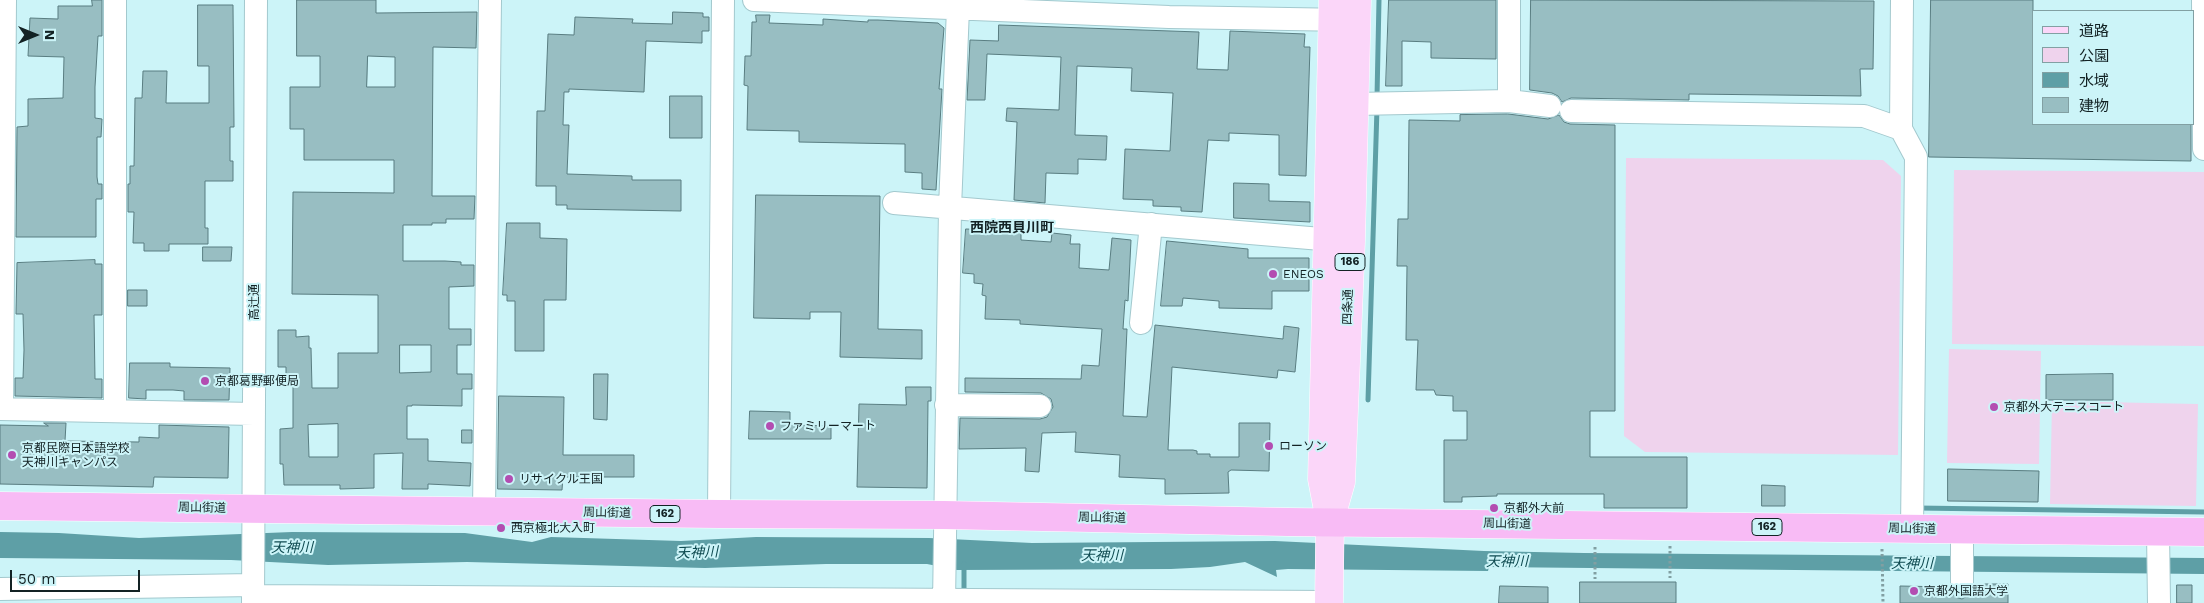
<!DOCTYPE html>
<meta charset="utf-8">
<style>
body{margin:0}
#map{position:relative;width:2204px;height:603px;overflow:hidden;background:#ccf4f8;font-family:"Work Sans","Noto Sans JP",sans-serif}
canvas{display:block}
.legend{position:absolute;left:2032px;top:10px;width:162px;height:115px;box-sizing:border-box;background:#ccf4f8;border:1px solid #82a0a3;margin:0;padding:6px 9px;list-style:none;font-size:15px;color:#132224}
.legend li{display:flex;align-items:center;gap:10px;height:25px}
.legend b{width:25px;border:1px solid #82a0a3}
.north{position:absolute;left:10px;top:10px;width:50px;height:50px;-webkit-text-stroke:4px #ccf4f8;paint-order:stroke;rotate:90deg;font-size:14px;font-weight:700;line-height:20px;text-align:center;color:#132224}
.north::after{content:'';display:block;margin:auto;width:18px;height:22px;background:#132224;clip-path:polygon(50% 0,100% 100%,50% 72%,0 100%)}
.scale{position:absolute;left:10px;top:570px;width:130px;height:22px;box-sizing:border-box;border:2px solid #132224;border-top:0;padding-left:6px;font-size:15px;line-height:18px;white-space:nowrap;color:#132224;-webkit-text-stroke:4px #ccf4f8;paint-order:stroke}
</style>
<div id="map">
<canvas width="2204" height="603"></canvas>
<ul class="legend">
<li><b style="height:6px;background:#fbd6f9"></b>道路</li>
<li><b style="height:14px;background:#efd3ed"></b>公園</li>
<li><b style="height:14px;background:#5e9fa6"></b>水域</li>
<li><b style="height:14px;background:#98bec2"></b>建物</li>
</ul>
<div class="north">N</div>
<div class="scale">50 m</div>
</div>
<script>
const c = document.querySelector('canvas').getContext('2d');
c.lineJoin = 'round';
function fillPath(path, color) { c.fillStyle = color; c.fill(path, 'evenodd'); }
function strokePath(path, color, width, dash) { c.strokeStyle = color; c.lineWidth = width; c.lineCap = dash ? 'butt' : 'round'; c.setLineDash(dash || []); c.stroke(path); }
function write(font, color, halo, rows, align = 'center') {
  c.font = font + ' "Work Sans","Noto Sans JP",sans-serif'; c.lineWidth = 4; c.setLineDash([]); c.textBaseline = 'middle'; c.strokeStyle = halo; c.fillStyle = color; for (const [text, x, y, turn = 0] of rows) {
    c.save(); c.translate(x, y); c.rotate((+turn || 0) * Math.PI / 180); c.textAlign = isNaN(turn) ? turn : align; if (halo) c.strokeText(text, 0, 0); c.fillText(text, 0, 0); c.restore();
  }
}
fillPath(new Path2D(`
 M1626,158L1883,160L1901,176L1898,455L1645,452L1624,436Z
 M1954,170L2204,172V346L1952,344Z
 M1949,349L2041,351L2039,464L1947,463Z
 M2052,401L2198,404L2196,506L2050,504Z`), '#efd3ed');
fillPath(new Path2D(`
 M0,532L59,533L139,538L292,532L465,533L532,542L551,537L681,541L756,537L929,538L1032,543L1275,541L1484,551L1584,553L2204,558V574L1489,567L1488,571L1288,569L1276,570L1277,577L1245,562L1210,567L1171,569L957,570L927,564H826L705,568L467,562L328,565L231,560L0,558Z`), '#5e9fa6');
strokePath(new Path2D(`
 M1377,97L1379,0
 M1368,400L1377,108
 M1917,508L2204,512
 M964,595V564`), '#5e9fa6', 5);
const building = new Path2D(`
 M92,0H102V36H98L95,87V118L102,119L101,137H97V177L98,184H102V199H96V237H16L17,127L28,126V99L63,98L64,57L28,56L30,18L58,19V6H92Z
 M297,0H376V13L477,12L476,48L433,47L432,196H475L474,219H446V223H432V225H403V261H445L461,262V265H474V286L449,287V329H471V345H457V374H472V389H462V406L412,405V406H407V439H428V461L471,463L470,486L428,484V489H402L403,453L374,454V488L340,489V485H284L283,464H280V429L293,428V377H286V367H278V330H296V337L309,336V348H311L312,388H338V353H378V295L292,294L293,192L394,193V160H304V129H290V87H320V56H297ZM368,56L395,57V87H367ZM400,345H431V372L400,373ZM338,424V457H309L308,425Z
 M1389,0H1496V59L1431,58V42L1402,41V86H1386Z
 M1531,0L1874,1L1873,69H1860L1861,96L1689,94V100L1571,98L1562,102L1558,96L1552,93L1530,90Z
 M1931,0H2033V124H2191V161L1929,157Z
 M198,5H233L234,127H230V161H233V181H205V228H208V244H169V251H144V243H133L134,212H128V184H130V166H134L135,98H142L143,71H167L166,103H209V66H198Z
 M673,12L703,13V17H709V31H702V43L646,41L644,92L569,89V92H564L563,125H569L567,174L632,176V180H681V211L567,209V205H556V186H536L537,111H545L548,34L574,35L575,17L633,19L632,23L672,24Z
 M756,15H770L769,23L823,25V19L868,22V20H878L938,23L944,28L939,89H942L936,190L922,189V173L905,172V144L799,142V131L747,130L748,86L744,85L745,56H751L752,22H756Z
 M999,25L1199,32L1197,69L1228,70L1230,31L1305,34L1304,47H1310L1306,176L1279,175V135L1229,133V141L1208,140L1202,212L1181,211V207L1153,206V200L1123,199L1125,149L1170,151L1173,93L1131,91L1132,68L1077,66L1075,135L1107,136L1106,160L1078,159V174L1046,173L1045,203L1014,200L1017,122L1006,121L1007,108L1059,110L1061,57L987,54L985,100H967L970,40L998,41Z
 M670,96H702V138H670Z
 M1508,114L1548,119L1559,115L1564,122L1570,124L1615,125V411H1590V457H1687V508H1604V494H1497V496L1462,497V502H1444V440H1467V411H1453V396L1436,395L1434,390H1416L1418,340H1406L1407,266H1397L1398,219H1408L1409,120L1460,121V115Z
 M1234,183L1269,184V201L1310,202V222L1234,218Z
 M756,195L880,196L878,329L922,330V359L840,357L841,312H810V319L754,318Z
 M507,223H540V238L567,239L566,300H544V351H515V301H507V295H503Z
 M966,229L1021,231V240L1051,242L1052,233L1071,235L1070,244H1080L1079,268L1109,270L1112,238L1131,240L1128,301L1125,300L1123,329H1127L1123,416L1147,417L1155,325L1283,339L1284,326L1299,328L1295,372L1278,370L1277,378L1172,367L1168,450H1193L1197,451V454H1210V457H1239V423H1270L1269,471L1231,470L1228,472L1229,493L1165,494V479L1119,477L1120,455L1075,452L1076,432L1042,433L1039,472L1025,471L1026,448L959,449L960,418L1040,419L1047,417L1053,407L1051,399L1041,393L965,392V378L1081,379L1082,365L1099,366L1102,329L1020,324V320L985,319L986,296L982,295L983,284L974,283V274L963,273Z
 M1167,241L1248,249V258H1309V291H1272V309L1219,308V301L1183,298L1182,306H1161Z
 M203,247H232L231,261H203Z
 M95,260V264H102V315H94L95,379H102V398L15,396V378H23L24,350L23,314H16L17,263Z
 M128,290H147V306H128Z
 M130,363H170V367L230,368L229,400H184V391L173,390H146V399L129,398Z
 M594,374H608L607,420L594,419Z
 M2113,374V400H2046V375Z
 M906,387H931V401H928L927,488L857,487L859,404L906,405Z
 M499,396L564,397L563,455H634V477H563L562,490L498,489Z
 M750,411L790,412V425L831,426V439H749Z
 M44,423H66L65,441L139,442V437L159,438V425L229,427L228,478L154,477L153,487L0,484V425L48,426Z
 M462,430H472V443H462Z
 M1948,469L2039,471L2038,502L1948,501Z
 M1762,485L1785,486V506H1762Z
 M1580,582H1676V603H1580Z
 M1975,584H2008V603H1900V586L1949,587L1955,597L1962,599L1973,593Z
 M2177,585H2192V603H2177Z
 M1500,586L1548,587V603H1499Z`);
fillPath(building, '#98bec2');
strokePath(building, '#597d81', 1);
const minor = new Path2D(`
 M754,0L1169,17L1348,20
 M2203,0L2204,149
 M1509,101L1550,106
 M1355,104L1509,101V0
 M1571,111L1864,116L1901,129L1916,157L1912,529
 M1901,129L1902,0
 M894,203L1345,241
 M1141,323L1151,224
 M946,405L1040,406
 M0,409L254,414
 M2,409L5,0
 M115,411V0
 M484,511L490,0
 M719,514L723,0
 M1962,530V586
 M2158,532L2159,603
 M0,589L253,585
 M253,596L1329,602
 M253,603L256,0
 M944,603L950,208L958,8`);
const major = new Path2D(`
 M1331,517L1341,482L1351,241L1357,0
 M1329,603L1330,521L1322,479L1333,0`);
const highway = new Path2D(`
 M0,506L719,514L944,515L1288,522L2204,532`);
strokePath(minor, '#a3c9ce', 24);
strokePath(major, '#fff', 29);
strokePath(highway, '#fff', 29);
strokePath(new Path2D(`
 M1670,546V578
 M1595,547V579
 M1882,549L1883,603`), '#819fa2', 3, [2.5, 2.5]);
strokePath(minor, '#fff', 22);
strokePath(major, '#fbd6f9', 28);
strokePath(highway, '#f8bbf5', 28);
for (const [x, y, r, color] of [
 [1273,274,5,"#b34db1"],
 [205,381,5,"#b34db1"],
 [1994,407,5,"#b34db1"],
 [770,426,5,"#b34db1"],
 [1269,446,5,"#b34db1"],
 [12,455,5,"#b34db1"],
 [509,479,5,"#b34db1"],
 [1494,508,5,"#b34db1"],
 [501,528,5,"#b34db1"],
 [1914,591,5,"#b34db1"]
]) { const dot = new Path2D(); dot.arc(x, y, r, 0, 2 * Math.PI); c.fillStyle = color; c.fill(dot); strokePath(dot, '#ccf4f8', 2); }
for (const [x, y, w] of [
 [1350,262,30],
 [665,514,30],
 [1767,527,30]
]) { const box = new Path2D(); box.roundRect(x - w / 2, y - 8.5, w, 17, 4); c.fillStyle = '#ccf4f8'; c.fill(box); strokePath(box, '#132224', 1); }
write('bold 11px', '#132224', null, [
 ["186",1350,262],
 ["162",665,514],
 ["162",1767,527]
]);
write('12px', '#132224', '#ccf4f8', [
 ["ENEOS",1283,274],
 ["京都葛野郵便局",215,381],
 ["京都外大テニスコート",2004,407],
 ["ファミリーマート",780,426],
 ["ローソン",1279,446],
 ["京都民際日本語学校",22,448],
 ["天神川キャンパス",22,462],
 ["リサイクル王国",519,479],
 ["京都外大前",1504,508],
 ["西京極北大入町",511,528],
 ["京都外国語大学",1924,591]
], 'left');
write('12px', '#132224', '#ccf4f8', [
 ["高辻通",254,302,-90],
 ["四条通",1348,307,-88],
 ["周山街道",202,508,1],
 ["周山街道",607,513,1],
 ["周山街道",1102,518,1],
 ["周山街道",1507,524,1],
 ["周山街道",1912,529,1]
]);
write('bold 14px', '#132224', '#ccf4f8', [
 ["西院西貝川町",1012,228]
]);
write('italic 14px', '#0e4a50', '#ccf4f8', [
 ["天神川",292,548],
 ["天神川",697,553,-2],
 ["天神川",1102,556],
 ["天神川",1507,562],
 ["天神川",1912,564]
]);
</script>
